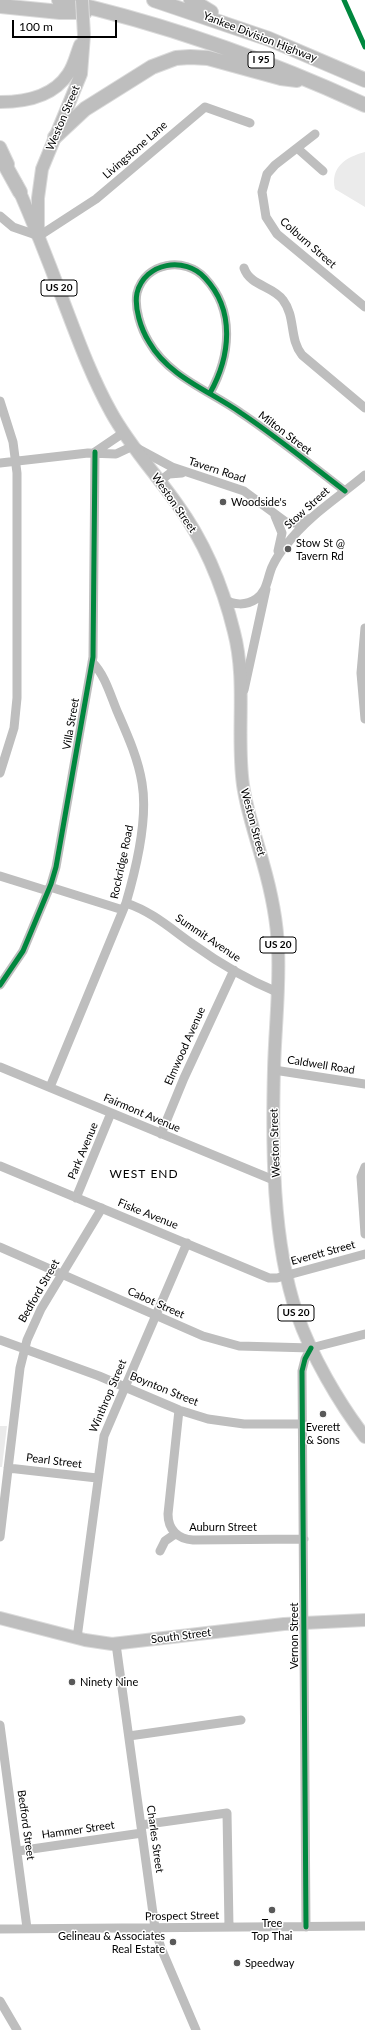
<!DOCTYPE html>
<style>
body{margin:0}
#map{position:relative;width:365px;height:2030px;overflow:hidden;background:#fff;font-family:Lato,sans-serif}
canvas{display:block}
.scale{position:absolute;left:12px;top:20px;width:105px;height:18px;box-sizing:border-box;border:2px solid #000;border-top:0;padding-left:5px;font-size:12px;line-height:14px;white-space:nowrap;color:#000;-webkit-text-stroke:3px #fff;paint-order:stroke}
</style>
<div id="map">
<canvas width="365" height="2030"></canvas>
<div class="scale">100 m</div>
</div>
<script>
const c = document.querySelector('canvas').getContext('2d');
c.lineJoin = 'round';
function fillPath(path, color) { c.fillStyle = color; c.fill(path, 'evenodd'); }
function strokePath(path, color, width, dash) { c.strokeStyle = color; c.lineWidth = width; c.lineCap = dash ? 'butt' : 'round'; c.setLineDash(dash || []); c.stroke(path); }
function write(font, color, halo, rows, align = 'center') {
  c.font = font + ' Lato,sans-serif'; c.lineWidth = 3; c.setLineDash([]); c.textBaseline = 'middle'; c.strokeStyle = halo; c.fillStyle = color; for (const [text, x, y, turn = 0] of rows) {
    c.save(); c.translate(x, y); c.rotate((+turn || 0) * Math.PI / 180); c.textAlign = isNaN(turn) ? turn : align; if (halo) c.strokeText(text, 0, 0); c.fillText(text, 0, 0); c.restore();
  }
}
fillPath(new Path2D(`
 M365,152V207L335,189C330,167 346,157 365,152Z
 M0,1426H7L2,1467H0Z`), '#ebebeb');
const major = new Path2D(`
 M0,102C26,102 53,97 68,74C74,66 76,55 80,45
 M0,147L8,164
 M16,183C32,220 47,257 61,295C76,334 90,374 111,412C129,445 155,473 177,504C204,541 223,587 234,632C247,682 236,734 243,785C247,812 256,837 263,863C271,891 277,919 278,948C280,988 275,1029 274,1069C272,1146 272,1241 297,1314C311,1355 339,1403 365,1437
 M38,227V198L42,169L81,74L84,35
 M0,1618L85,1640L112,1644L284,1624L365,1620`);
const highway = new Path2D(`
 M59,0C166,24 265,59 365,105
 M154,0L269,39L365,80
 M191,0L211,12
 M0,6L60,12H85
 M55,137L85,109L152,67L176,58L190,57L208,58L281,78L297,80
 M0,156L20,192`);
strokePath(major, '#dbdbdb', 14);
strokePath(highway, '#dbdbdb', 16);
strokePath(new Path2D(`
 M315,134L275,165L267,174L262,192L266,217L277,234L365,307
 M297,148L323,171
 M0,216L13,227L39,236L96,199L205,107L250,123
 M244,268C250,286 273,286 283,300C296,317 289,339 302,355L365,408
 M210,393C230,357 236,311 205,278C185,256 145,262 137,293C134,308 141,329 149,342C169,377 210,391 241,413C277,437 311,465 345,491
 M0,401L13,442L17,473V698L14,728L0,773
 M95,452L123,433
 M0,463L88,453L116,454L133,446L172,467L244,491L286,522L295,523L311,518
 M160,481L169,474L182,473
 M275,516L282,533L278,551
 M224,599C233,605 246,606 256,599C267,592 267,579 272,567C276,558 281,551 287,544C308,516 339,497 365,475
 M365,628L361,673L365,719
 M244,690L266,589
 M0,876L48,891
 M50,887L123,910
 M126,903C153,912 171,929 194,945C219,963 248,980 277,992
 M0,985L23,951L51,884L56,867L93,657L95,452
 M0,1067L276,1181
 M274,1070L365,1084
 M50,1087L126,903C136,869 148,818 142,783C138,758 127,734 117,711C110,694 105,675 92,662
 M161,1134L184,1078L234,970
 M0,1166L269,1278H277L365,1254
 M365,1167L361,1177L365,1234
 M76,1198L111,1113
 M0,1247L203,1336L239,1346L311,1348L365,1334
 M0,1340L99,1376L179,1410L208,1419L244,1424H303
 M179,1410L168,1514C168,1530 178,1539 193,1540L304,1539
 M8,1468L97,1478
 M0,1537L20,1368L27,1340L41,1309L102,1208
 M160,1551L165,1541L175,1534
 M77,1638L104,1436L187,1243
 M116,1644L155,1928L161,1948L196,2030
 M0,1725L27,1928
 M129,1736L241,1720
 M141,1825L227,1813L229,1927
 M18,1851L142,1833
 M306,1927L302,1371L305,1359L311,1348
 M0,1929L365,1926
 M0,2001L17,2030`), '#bebebe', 9);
strokePath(major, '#bebebe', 12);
strokePath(highway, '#bebebe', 14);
const majorBridge = new Path2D(`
 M82,0L84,35`);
strokePath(majorBridge, '#dbdbdb', 14, []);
strokePath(majorBridge, '#bebebe', 12);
strokePath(new Path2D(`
 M344,0L365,47
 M210,393C230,357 236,311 205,278C185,256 145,262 137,293C134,308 141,329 149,342C169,377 210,391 241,413C277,437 311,465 345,491
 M0,985L23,951L51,884L56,867L93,657L95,452
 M306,1927L302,1371L305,1359L311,1348`), '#00873e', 5);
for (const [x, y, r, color] of [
 [223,502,4,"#595959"],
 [288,549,4,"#595959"],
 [323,1414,4,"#595959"],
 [72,1682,4,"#595959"],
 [272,1910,4,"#595959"],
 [173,1942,4,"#595959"],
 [237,1963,4,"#595959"]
]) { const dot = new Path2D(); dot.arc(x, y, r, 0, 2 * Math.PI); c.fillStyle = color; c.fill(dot); strokePath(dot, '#fff', 1.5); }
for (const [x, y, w] of [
 [261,60,26],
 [59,288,36],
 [278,945,36],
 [296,1313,36]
]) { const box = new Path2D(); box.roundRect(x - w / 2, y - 8, w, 16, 3); c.fillStyle = '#fff'; c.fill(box); strokePath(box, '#000', 1); }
write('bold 10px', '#000', null, [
 ["I 95",261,60],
 ["US 20",59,288],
 ["US 20",278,945],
 ["US 20",296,1313]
]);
write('11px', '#000', '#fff', [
 ["Yankee Division Highway",260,37,21],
 ["Weston Street",63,118,-67],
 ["Livingstone Lane",135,150,-41],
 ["Colburn Street",308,243,41],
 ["Milton Street",285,433,37],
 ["Tavern Road",217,470,18],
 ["Weston Street",174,503,55],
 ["Stow Street",307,508,-42],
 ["Villa Street",71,724,-80],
 ["Weston Street",253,822,75],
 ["Rockridge Road",122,862,-78],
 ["Summit Avenue",208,938,34],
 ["Elmwood Avenue",185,1046,-66],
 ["Caldwell Road",321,1065,9],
 ["Fairmont Avenue",142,1113,23],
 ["Weston Street",275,1143,-92],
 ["Park Avenue",83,1151,-67],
 ["Fiske Avenue",148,1214,22],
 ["Everett Street",323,1253,-15],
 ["Bedford Street",39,1291,-60],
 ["Cabot Street",156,1303,24],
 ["Boynton Street",164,1389,22],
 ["Winthrop Street",108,1396,-67],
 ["Pearl Street",54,1461,7],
 ["Auburn Street",223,1527],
 ["South Street",181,1636,-7],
 ["Vernon Street",294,1636,-90],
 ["Bedford Street",26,1825,82],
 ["Hammer Street",78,1830,-8],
 ["Charles Street",155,1839,82],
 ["Prospect Street",182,1916,-1]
]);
write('11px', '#000', '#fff', [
 ["Woodside's",231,502],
 ["Stow St @",296,543],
 ["Tavern Rd",296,556],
 ["Everett",323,1427,"center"],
 ["& Sons",323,1440,"center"],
 ["Ninety Nine",80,1682],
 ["Tree",272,1923,"center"],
 ["Top Thai",272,1936,"center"],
 ["Gelineau & Associates",165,1936,"right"],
 ["Real Estate",165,1949,"right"],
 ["Speedway",245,1963]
], 'left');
c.letterSpacing = '1px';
write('12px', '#000', '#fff', [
 ["WEST END",144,1174]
]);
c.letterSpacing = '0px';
</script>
